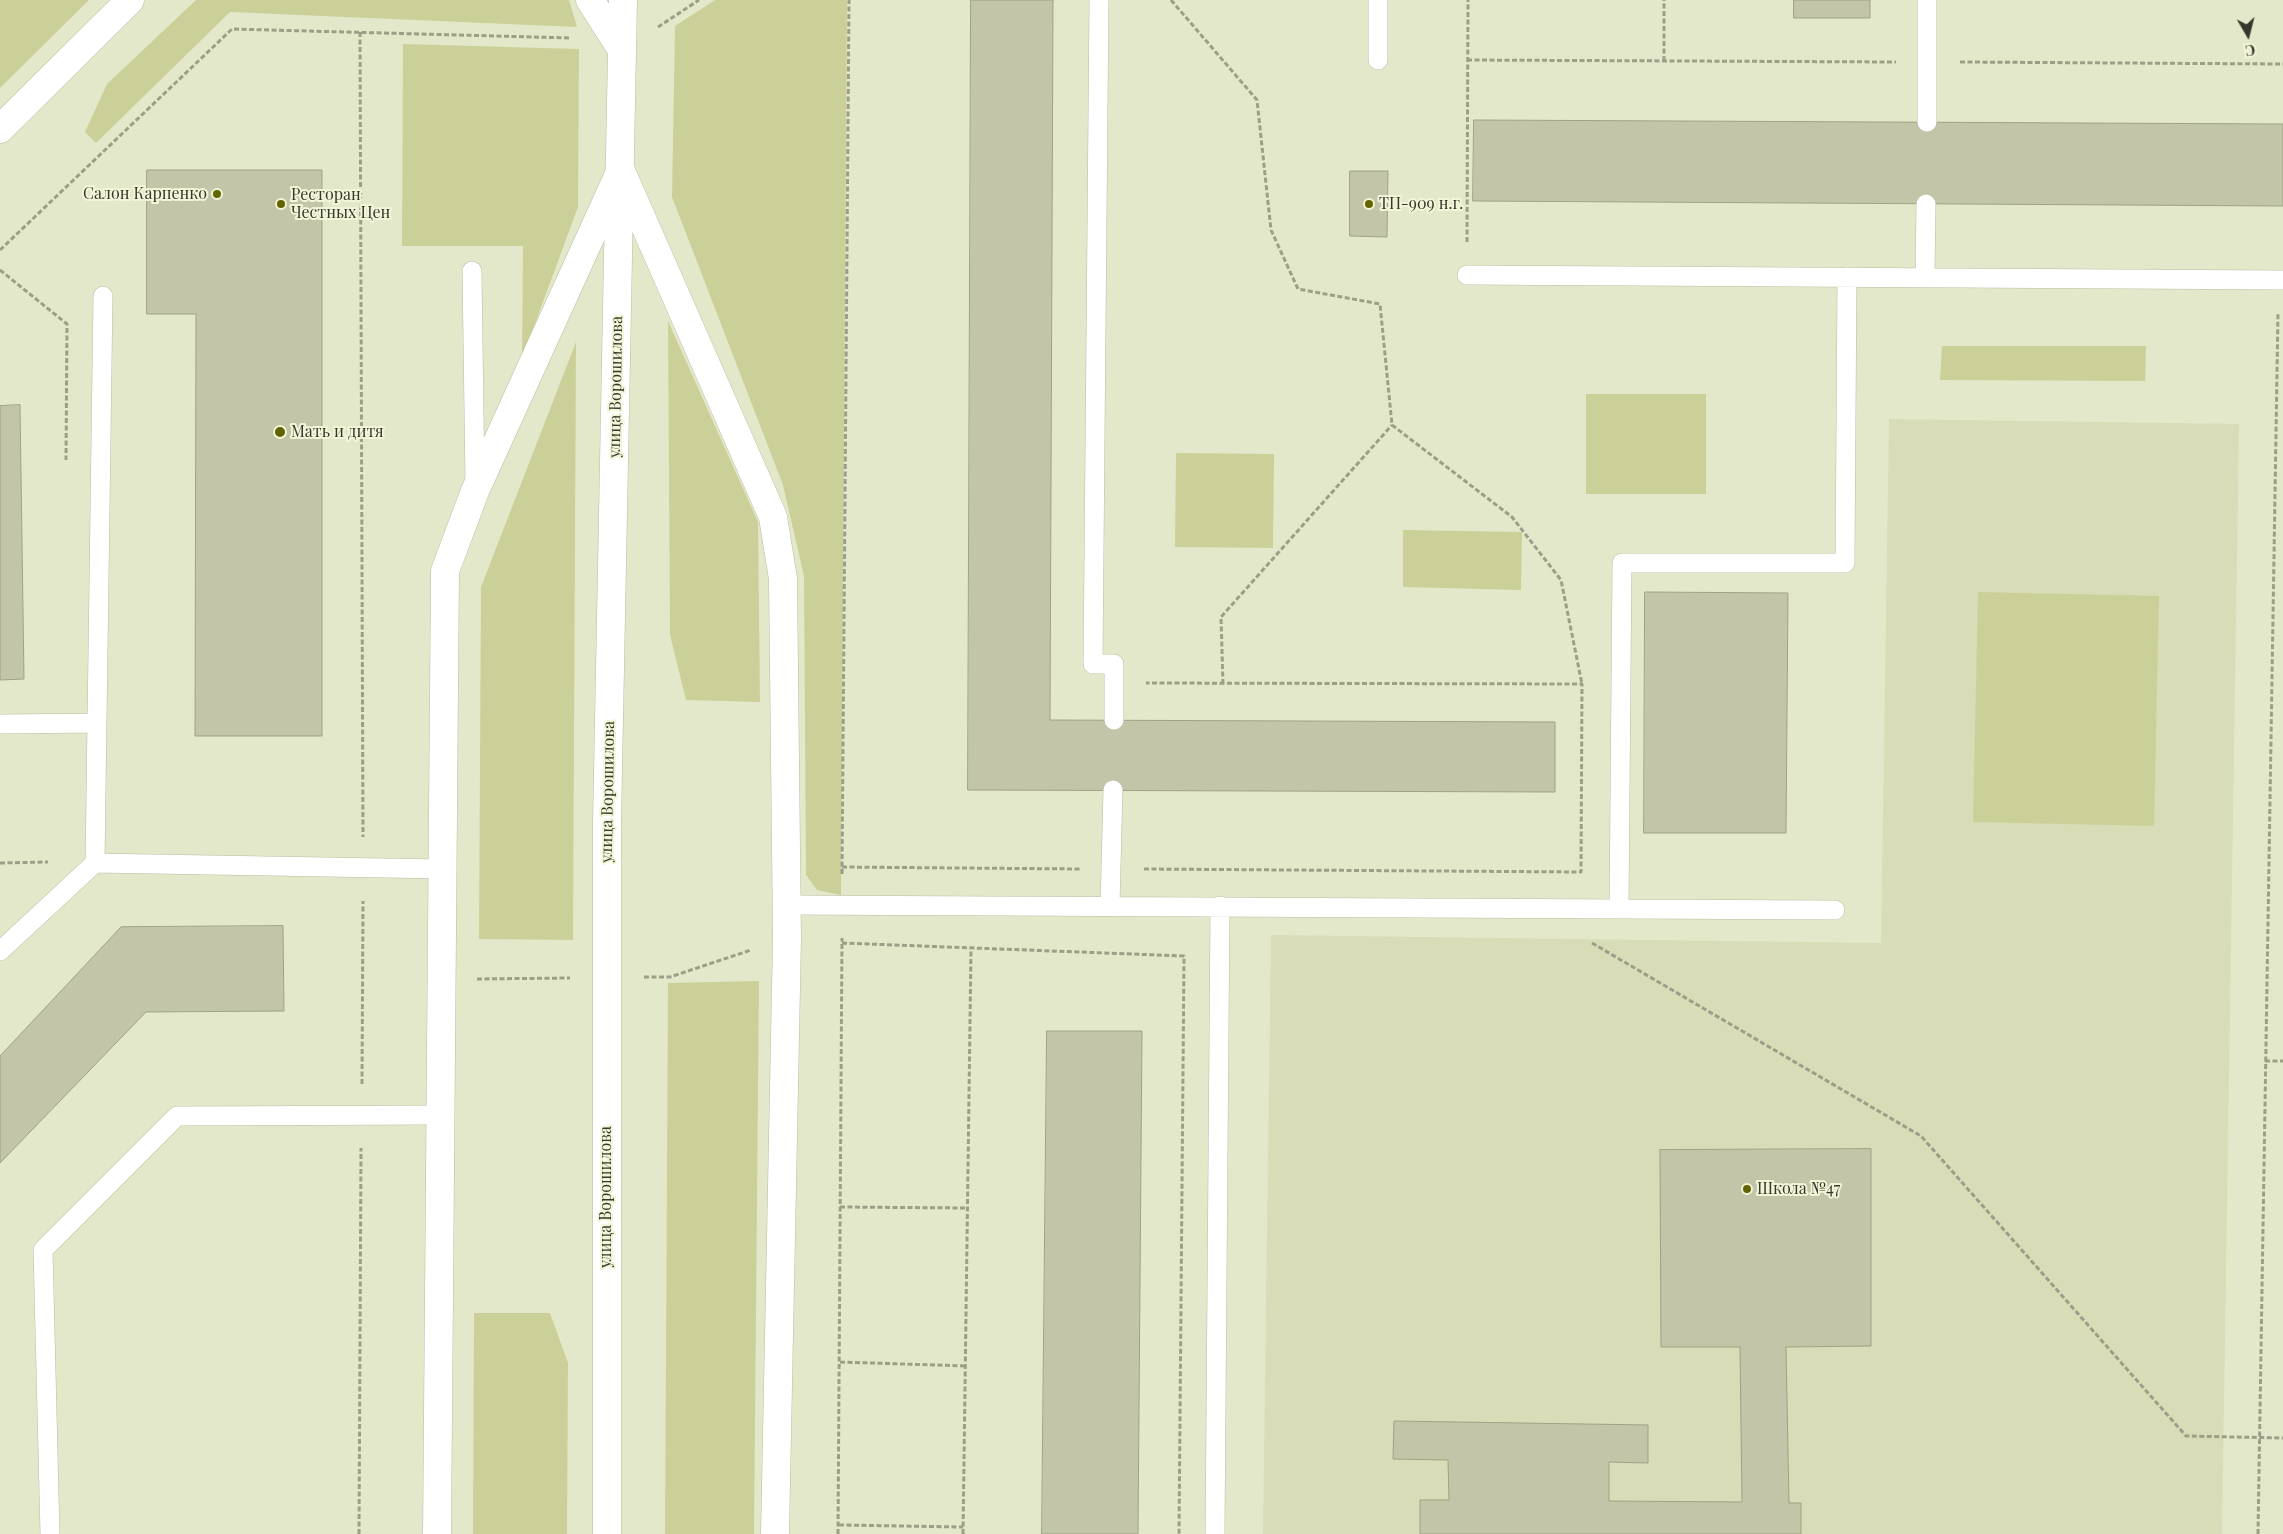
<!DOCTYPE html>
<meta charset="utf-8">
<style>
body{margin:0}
#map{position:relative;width:2283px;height:1534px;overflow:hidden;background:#e4e8ca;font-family:"Playfair Display",serif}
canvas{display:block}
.north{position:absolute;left:2223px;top:10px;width:50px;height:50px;-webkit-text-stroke:4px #f2f5d7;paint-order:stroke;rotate:172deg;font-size:14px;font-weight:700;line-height:20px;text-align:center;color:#36372b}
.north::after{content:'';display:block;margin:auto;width:18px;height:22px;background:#36372b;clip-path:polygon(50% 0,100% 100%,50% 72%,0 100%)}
</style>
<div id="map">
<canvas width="2283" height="1534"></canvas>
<div class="north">С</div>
</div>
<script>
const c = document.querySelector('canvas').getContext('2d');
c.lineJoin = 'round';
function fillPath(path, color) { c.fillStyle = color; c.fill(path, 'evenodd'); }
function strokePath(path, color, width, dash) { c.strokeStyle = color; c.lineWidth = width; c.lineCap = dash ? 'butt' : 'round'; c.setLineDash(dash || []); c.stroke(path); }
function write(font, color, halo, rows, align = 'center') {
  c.font = font + ' "Playfair Display",serif'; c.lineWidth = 4; c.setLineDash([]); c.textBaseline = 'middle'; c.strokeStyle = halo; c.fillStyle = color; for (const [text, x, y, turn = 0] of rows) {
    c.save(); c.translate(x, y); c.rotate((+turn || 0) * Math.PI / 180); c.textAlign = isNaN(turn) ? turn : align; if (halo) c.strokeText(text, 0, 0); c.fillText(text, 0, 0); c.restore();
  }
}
fillPath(new Path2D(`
 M1889,419L2239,424L2222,1534H1263L1271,935L1881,943Z`), '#d8dcb7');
fillPath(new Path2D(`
 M0,0H89L0,88Z
 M196,0H569L577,27L230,12L96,143L85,132L107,84Z
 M715,0H847L841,895L817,890L806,875L804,576L783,485L672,197L675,26Z
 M403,44L579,49L578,207L522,359L523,246H402Z
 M668,321L758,522L760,702L686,700L670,635Z
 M576,342L573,940L479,939L481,587Z
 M1942,346H2146L2145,381L1940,380Z
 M1586,394H1706V494H1586Z
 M1176,453L1274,454L1273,548L1175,547Z
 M1403,530L1522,532L1521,590L1403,587Z
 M1978,592L2159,596L2154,826L1973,822Z
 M759,981L754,1534H665L668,983Z
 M474,1313H550L568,1363L567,1534H473Z`), '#cbd098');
const building = new Path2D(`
 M971,0H1053L1050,720L1555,722V792L968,790Z
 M1794,0H1870V18H1794Z
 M1474,120L2283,124V206L1473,201Z
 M147,170H322V736H195L196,314H147Z
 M1350,171H1388L1387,237L1350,236Z
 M20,405L24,679L0,680V406Z
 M1645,592L1788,593L1786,833H1644Z
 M283,926L284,1011L146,1012L0,1163V1056L121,927Z
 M1047,1031H1142L1138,1534H1042Z
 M1871,1149V1346L1786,1347L1789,1503H1801V1534H1420V1500H1449L1448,1460L1393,1459L1394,1421L1648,1425V1463L1609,1462V1501L1742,1502L1740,1347H1661L1660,1150Z`);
fillPath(building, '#c2c5a8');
strokePath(building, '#9fa286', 1);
const service = new Path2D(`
 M1099,0L1093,664H1114V720
 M1378,60V0
 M1927,122V0
 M472,271L475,483
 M1467,275L2283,280
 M1925,277L1926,204
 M0,724L97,723
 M95,863L103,296
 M787,905L1835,910
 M1110,906L1113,790
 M1619,909L1622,563H1845L1847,277
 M0,951L95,863L442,869
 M50,1534L43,1250L177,1116L441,1115
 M1215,1534L1220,906`);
const minor = new Path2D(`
 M621,171L773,517L783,579L787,938L775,1534
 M437,1534L445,571L475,491L620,172`);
const secondary = new Path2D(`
 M590,0L622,50
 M607,1534V822L623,0`);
const primary = new Path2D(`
 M0,129L130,0`);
strokePath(service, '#b9bc9f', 20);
strokePath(minor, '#b9bc9f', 29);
strokePath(secondary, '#b9bc9f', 29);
strokePath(primary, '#b9bc9f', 29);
strokePath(new Path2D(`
 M1171,0L1257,100L1271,230L1298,289L1380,304L1392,425L1512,517L1561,580L1582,684
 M658,27L699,0
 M360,32L363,837
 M1467,60L1896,62
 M1664,61V0
 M1960,62L2283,64
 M1467,242L1468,0
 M0,250L232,29L571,38
 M0,270L67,324L66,460
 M1223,684L1221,617L1392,425
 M0,863L48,862
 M842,867L1080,869
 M1144,869L1581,872L1582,684L1146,683
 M842,874L849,0
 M842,943L1184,956L1179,1534
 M1592,943L1921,1136L2186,1436L2283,1438
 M644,977H670L751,950
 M477,979L570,978
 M2265,1061H2283
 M362,1084L363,901
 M840,1207L968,1208
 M840,1362L966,1366
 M839,1525L963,1527
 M359,1534L361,1148
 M838,1534L842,938
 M963,1534L971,949
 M2258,1534L2278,312`), '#9c9f88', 3, [5, 2.5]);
strokePath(service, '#fff', 19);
strokePath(minor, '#fff', 28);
strokePath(secondary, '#fff', 28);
strokePath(primary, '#fff', 28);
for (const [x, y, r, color] of [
 [217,194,5,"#616400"],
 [281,204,5,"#616400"],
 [1369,204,5,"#616400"],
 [280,432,6,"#616400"],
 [1747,1189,5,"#616400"]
]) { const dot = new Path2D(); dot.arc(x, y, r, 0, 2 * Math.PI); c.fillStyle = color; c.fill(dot); strokePath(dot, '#f2f5d7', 2); }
write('16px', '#36372b', '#f2f5d7', [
 ["Салон Карпенко",207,194,"right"],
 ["Ресторан",291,195],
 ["Честных Цен",291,213],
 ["ТП-909 н.г.",1379,204],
 ["Мать и дитя",291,432],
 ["Школа №47",1757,1189]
], 'left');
write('16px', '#36372b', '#f2f5d7', [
 ["улица Ворошилова",616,387,-89],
 ["улица Ворошилова",608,792,-89],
 ["улица Ворошилова",606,1197,-90]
]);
</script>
